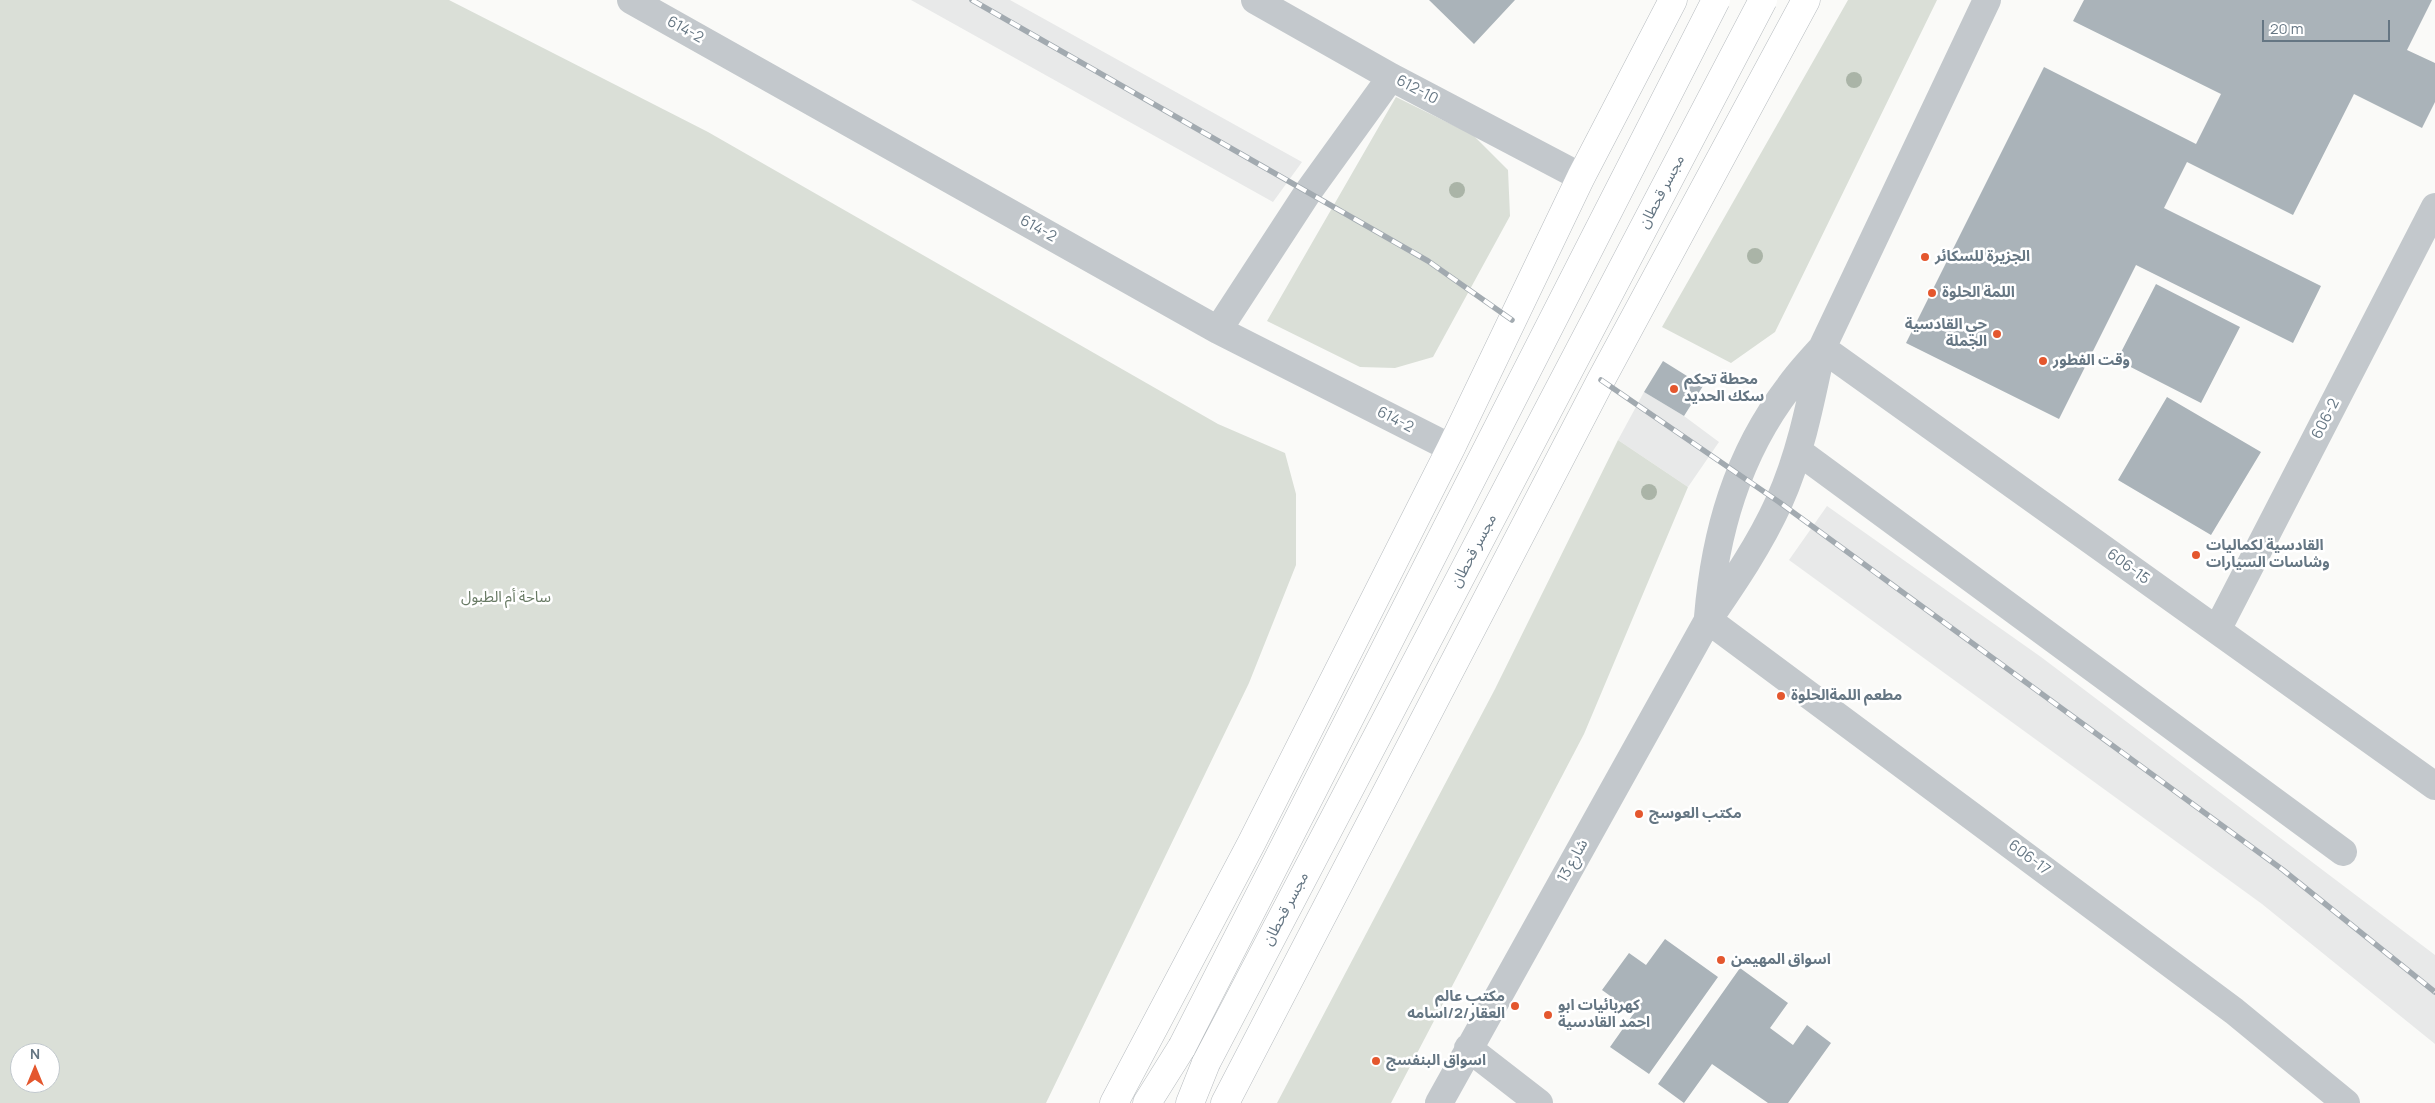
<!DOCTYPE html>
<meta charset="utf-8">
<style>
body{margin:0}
#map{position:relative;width:2435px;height:1103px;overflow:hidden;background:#fafaf8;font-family:Manrope,sans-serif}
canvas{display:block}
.north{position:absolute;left:10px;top:1043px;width:50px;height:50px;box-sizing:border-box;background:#fff;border:1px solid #c1c8cd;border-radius:50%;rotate:0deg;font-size:14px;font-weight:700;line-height:20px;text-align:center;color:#657683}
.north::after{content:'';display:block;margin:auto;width:18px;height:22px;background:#e4572e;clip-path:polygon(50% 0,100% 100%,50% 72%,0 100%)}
.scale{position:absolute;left:2262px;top:20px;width:128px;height:22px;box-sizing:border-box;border:2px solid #657683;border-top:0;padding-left:6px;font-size:15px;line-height:18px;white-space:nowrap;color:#657683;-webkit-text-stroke:4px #fff;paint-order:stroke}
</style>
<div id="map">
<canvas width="2435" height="1103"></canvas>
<div class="north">N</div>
<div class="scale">20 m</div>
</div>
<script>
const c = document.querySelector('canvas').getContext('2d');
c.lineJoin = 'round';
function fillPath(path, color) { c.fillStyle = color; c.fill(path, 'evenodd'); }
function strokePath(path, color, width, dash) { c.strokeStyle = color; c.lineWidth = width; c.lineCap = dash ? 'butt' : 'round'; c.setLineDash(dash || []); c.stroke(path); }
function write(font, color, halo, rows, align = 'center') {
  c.font = font + ' Manrope,"Noto Sans Arabic",sans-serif'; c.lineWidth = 5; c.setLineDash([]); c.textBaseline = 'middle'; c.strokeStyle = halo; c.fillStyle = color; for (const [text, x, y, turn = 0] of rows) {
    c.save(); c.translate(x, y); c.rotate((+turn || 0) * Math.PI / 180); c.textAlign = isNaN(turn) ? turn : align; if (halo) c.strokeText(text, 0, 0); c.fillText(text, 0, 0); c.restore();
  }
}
fillPath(new Path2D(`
 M911,0H1010L1302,162L1273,202Z
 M1644,392L1684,416L1719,442L1688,487L1618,440Z
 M1827,506L2041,657L2435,955V1044L2262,904L1789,560Z`), '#e8e9e9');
fillPath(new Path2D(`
 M0,0H449L708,132L1218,424L1285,453L1296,494V565L1249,683L1046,1103H0ZM20,1053H50V1083H20Z
 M1848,0H1937L1775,332L1731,363L1662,327Z
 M1396,97L1473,135L1508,170L1510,216L1433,357L1395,368L1360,367L1267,321Z
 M1618,440L1688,487L1584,734L1391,1103H1277L1495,689Z`), '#dadfd7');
fillPath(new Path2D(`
 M1429,0H1515L1474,44Z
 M2084,0H2432L2407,50L2435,63V102L2422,128L2354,94L2293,215L2187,162L2164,208L2321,286L2293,343L2136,265L2059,419L1906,343L2044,67L2196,144L2221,94L2073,21Z
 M2156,284L2240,327L2201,403L2117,360Z
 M1663,361L1703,386L1684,416L1644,392Z
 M2167,397L2261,452L2211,535L2118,480Z
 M1665,939L1718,977L1649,1074L1610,1047L1634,1013L1602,990L1629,953L1646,965Z
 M1740,968L1788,1003L1770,1028L1793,1045L1807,1025L1831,1043L1788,1103H1768L1712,1064L1684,1103L1658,1084Z`), '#aab3b9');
const major = new Path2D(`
 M1114,1103L1251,844L1451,448L1581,177L1673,0
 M1147,1103L1182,1047
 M1190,1103L1206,1063
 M1225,1103L1601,380L1806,0`);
strokePath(major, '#b5babe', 29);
strokePath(new Path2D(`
 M631,0L1218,330L1451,448
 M1255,0L1391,77L1581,177
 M1218,330L1308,192L1391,77
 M1822,348L2435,786
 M1798,451L2343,852
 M1708,617C1715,533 1737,455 1789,387C1798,374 1810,361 1821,349
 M1708,620L2234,1011L2346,1103
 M2217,630L2435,207
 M1468,1048L1539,1103
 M1439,1103L1708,620C1734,582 1760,544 1779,502C1801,453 1811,400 1822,348L1987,0`), '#c3c8cc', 28);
strokePath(major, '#fff', 28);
const rail = new Path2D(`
 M972,0L1428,261L1512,320
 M1601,380L1779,502L2283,870L2435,992`);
strokePath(rail, '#a2aab0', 5.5);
strokePath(rail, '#fff', 4, [11]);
const majorBridge = new Path2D(`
 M1182,1047L1716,0
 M1206,1063L1763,0`);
strokePath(majorBridge, '#b5babe', 29, []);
strokePath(majorBridge, '#fff', 28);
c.fillStyle = '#aab4a7';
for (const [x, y] of [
 [1854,80],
 [1457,190],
 [1755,256],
 [1649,492]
]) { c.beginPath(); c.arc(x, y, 8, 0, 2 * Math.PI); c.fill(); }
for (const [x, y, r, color] of [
 [1925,257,5,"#e4572e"],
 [1932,293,5,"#e4572e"],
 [1997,334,5,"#e4572e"],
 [2043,361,5,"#e4572e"],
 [1674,389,5,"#e4572e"],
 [2196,555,5,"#e4572e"],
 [1781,696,5,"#e4572e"],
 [1639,814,5,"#e4572e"],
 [1721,960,5,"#e4572e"],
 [1515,1006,5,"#e4572e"],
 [1548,1015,5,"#e4572e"],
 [1376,1061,5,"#e4572e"]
]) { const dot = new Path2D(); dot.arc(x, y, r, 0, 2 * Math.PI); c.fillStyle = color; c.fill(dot); strokePath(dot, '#fff', 2); }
write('15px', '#657683', '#fff', [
 ["614-2",685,30,29],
 ["612-10",1417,90,28],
 ["مجسر قحطان",1662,192,-62],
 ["614-2",1038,229,29],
 ["606-2",2326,419,-63],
 ["614-2",1395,420,27],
 ["مجسر قحطان",1474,551,-62],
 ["606-15",2128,567,36],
 ["606-17",2029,858,37],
 ["شارع 13",1573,861,-61],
 ["مجسر قحطان",1286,909,-62]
]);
write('bold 15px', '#657683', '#fff', [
 ["الجزيرة للسكائر",1935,257],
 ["اللمة الحلوة",1942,293],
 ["حي القادسية",1987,325,"right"],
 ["الجملة",1987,342,"right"],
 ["وقت الفطور",2053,361],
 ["محطة تحكم",1684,380],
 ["سكك الحديد",1684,397],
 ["القادسية لكماليات",2206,546],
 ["وشاسات السيارات",2206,563],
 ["مطعم اللمةالحلوة",1791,696],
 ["مكتب العوسج",1649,814],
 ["اسواق المهيمن",1731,960],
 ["مكتب عالم",1505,997,"right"],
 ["العقار/2/اسامه",1505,1014,"right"],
 ["كهربائيات ابو",1558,1006],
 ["احمد القادسية",1558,1023],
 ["اسواق البنفسج",1386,1061]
], 'left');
write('15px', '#687a64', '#fff', [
 ["ساحة أم الطبول",506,598]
]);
</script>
